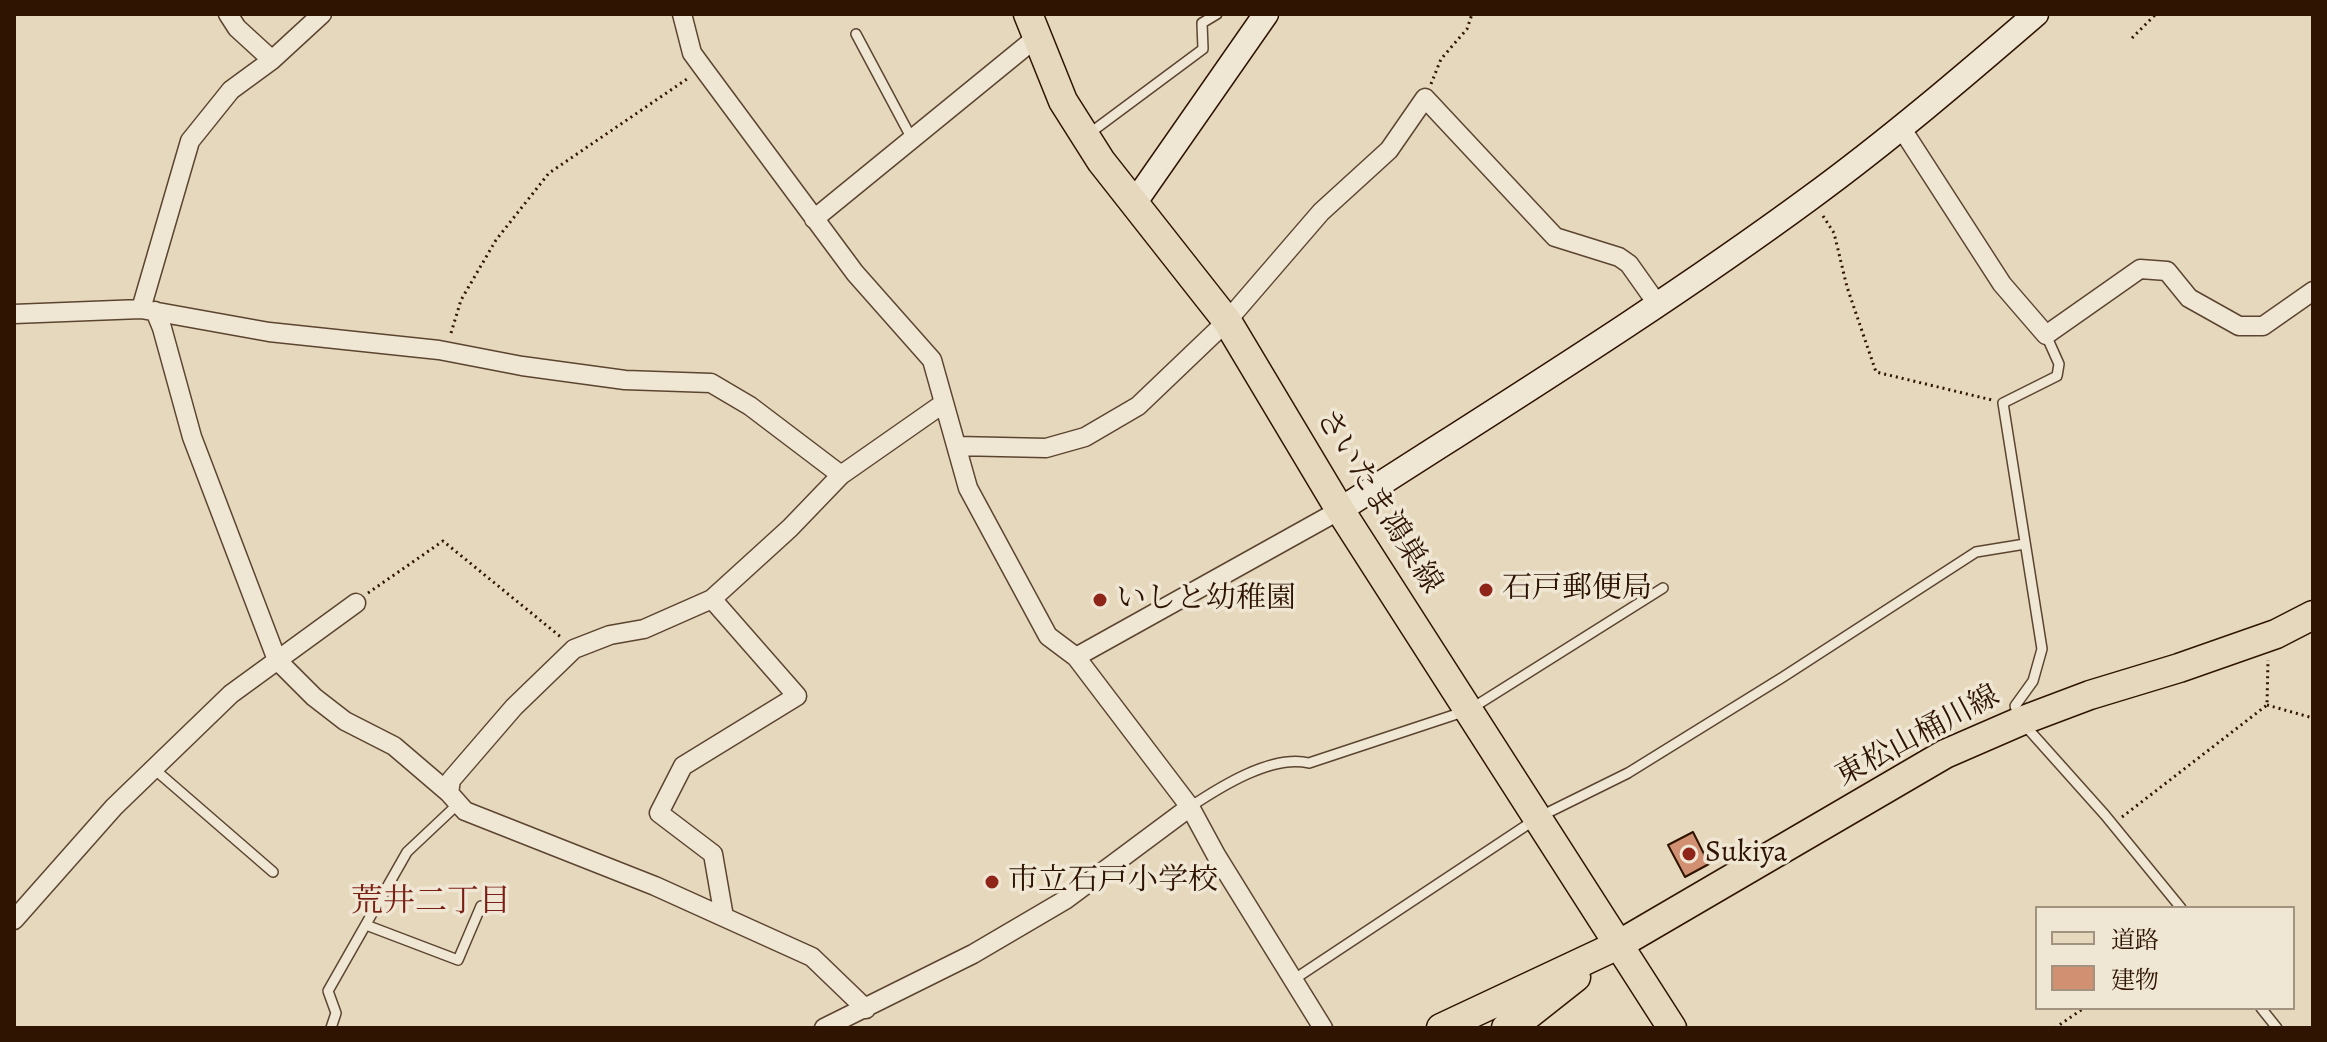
<!DOCTYPE html>
<meta charset="utf-8">
<style>
body{margin:0}
#map{position:relative;width:2327px;height:1042px;overflow:hidden;background:#e6d8bd;font-family:Alegreya,"Noto Serif JP",serif}
canvas{display:block}
.frame{position:absolute;inset:0;border:16px solid #2e1401;pointer-events:none}
.legend{position:absolute;left:2035px;top:906px;width:260px;height:104px;box-sizing:border-box;background:#efe6d4;border:2px solid #a29280;margin:0;padding:10px 14px;list-style:none;font-size:24px;color:#2e1401}
.legend li{display:flex;align-items:center;gap:16px;height:40px}
.legend b{width:40px;border:2px solid #a29280}
</style>
<div id="map">
<canvas width="2327" height="1042"></canvas>
<div class="frame"></div>
<ul class="legend">
<li><b style="height:10px;background:#e6d8bd"></b>道路</li>
<li><b style="height:22px;background:#d09071"></b>建物</li>
</ul>
</div>
<script>
const c = document.querySelector('canvas').getContext('2d');
c.lineJoin = 'round';
function fillPath(path, color) { c.fillStyle = color; c.fill(path, 'evenodd'); }
function strokePath(path, color, width, dash) { c.strokeStyle = color; c.lineWidth = width; c.lineCap = dash ? 'butt' : 'round'; c.setLineDash(dash || []); c.stroke(path); }
function write(font, color, halo, rows, align = 'center') {
  c.font = font + ' Alegreya,"Noto Serif JP",serif'; c.lineWidth = 7; c.setLineDash([]); c.textBaseline = 'middle'; c.strokeStyle = halo; c.fillStyle = color; for (const [text, x, y, turn = 0] of rows) {
    c.save(); c.translate(x, y); c.rotate((+turn || 0) * Math.PI / 180); c.textAlign = isNaN(turn) ? turn : align; if (halo) c.strokeText(text, 0, 0); c.fillText(text, 0, 0); c.restore();
  }
}
const building = new Path2D(`
 M1693,832L1709,864L1685,877L1668,845Z`);
fillPath(building, '#d09071');
strokePath(building, '#2e1401', 2);
const lane = new Path2D(`
 M856,34L912,139
 M1094,130L1203,49L1202,23L1217,14
 M2046,335L2059,364L2057,376L2003,403L2042,649L2033,681L2015,706L2021,721L2105,815L2181,908
 M153,768L273,872
 M1190,807C1220,787 1272,754 1309,763L1469,710L1663,588
 M366,925L458,960L481,906
 M1293,980L1539,817L1628,773L1783,677L1976,552L2025,544
 M2261,1008L2277,1028
 M331,1028L336,1013L328,991L407,852L458,804`);
const street = new Path2D(`
 M228,14L237,28L272,60
 M682,14L692,53L703,68L855,273L932,360L968,488L1048,636L1076,657L1190,807L1216,855L1323,1028
 M1900,126L2002,284L2046,335L2140,269L2167,271L2189,298L2239,326H2263L2313,291
 M814,219L1037,37
 M141,309L190,141L231,90L272,60L322,14
 M155,311L162,328L192,437L277,660L314,697L345,721L394,746L449,793
 M14,314L141,309L269,332L439,350L522,366L625,380L711,383L750,406L841,475
 M957,446L1046,448L1085,437L1138,406L1227,321L1321,212L1389,150L1425,98L1555,237L1619,257L1629,264L1658,305
 M712,599L797,696L683,766L659,813L713,854L724,917
 M1076,657L1340,510
 M14,920L114,807L231,694L356,603
 M866,1009L812,957L655,886L465,811L449,793L451,780L514,707L574,649L610,635L644,629L712,599L790,528L841,475L944,403
 M824,1028L973,954L1065,900L1190,807`);
const secondary = new Path2D(`
 M1135,202L1266,14
 M1340,510C1498,408 1659,309 1810,198C1888,141 1963,77 2036,14`);
const primary = new Path2D(`
 M1028,14L1063,101L1101,161L1227,321L1340,510L1672,1028
 M1441,1028L1618,945L1945,754L2021,721L2090,695L2179,668L2276,634L2313,615
 M1506,1028L1519,1022L1576,977`);
strokePath(lane, '#5c4530', 12);
strokePath(street, '#5c4530', 21);
strokePath(secondary, '#2e1401', 27);
strokePath(primary, '#2e1401', 31);
strokePath(new Path2D(`
 M2132,38L2156,14
 M1431,84L1441,59L1467,29L1472,14
 M1823,216L1834,233L1847,287L1876,372L1992,400
 M451,333L461,300L496,240L549,173L690,77
 M368,593L443,541L562,638
 M2267,705L2313,718
 M2122,817L2267,705L2268,660
 M1954,1028H1957
 M2055,1028L2084,1008`), '#2e1401', 3, [2, 4]);
strokePath(lane, '#efe6d4', 9);
strokePath(street, '#efe6d4', 18);
strokePath(secondary, '#efe6d4', 24);
strokePath(primary, '#e6d8bd', 28);
for (const [x, y, r, color] of [
 [1486,590,8,"#8f2418"],
 [1100,600,8,"#8f2418"],
 [1689,854,8,"#8f2418"],
 [992,882,8,"#8f2418"]
]) { const dot = new Path2D(); dot.arc(x, y, r, 0, 2 * Math.PI); c.fillStyle = color; c.fill(dot); strokePath(dot, '#efe6d4', 3); }
write('30px', '#2e1401', '#efe6d4', [
 ["さいたま鴻巣線",1378,502,58],
 ["東松山桶川線",1918,737,-28]
]);
write('30px', '#2e1401', '#efe6d4', [
 ["石戸郵便局",1502,590],
 ["いしと幼稚園",1116,600],
 ["Sukiya",1705,854],
 ["市立石戸小学校",1008,882]
], 'left');
write('32px', '#7a1f14', '#efe6d4', [
 ["荒井二丁目",431,903]
]);
</script>
